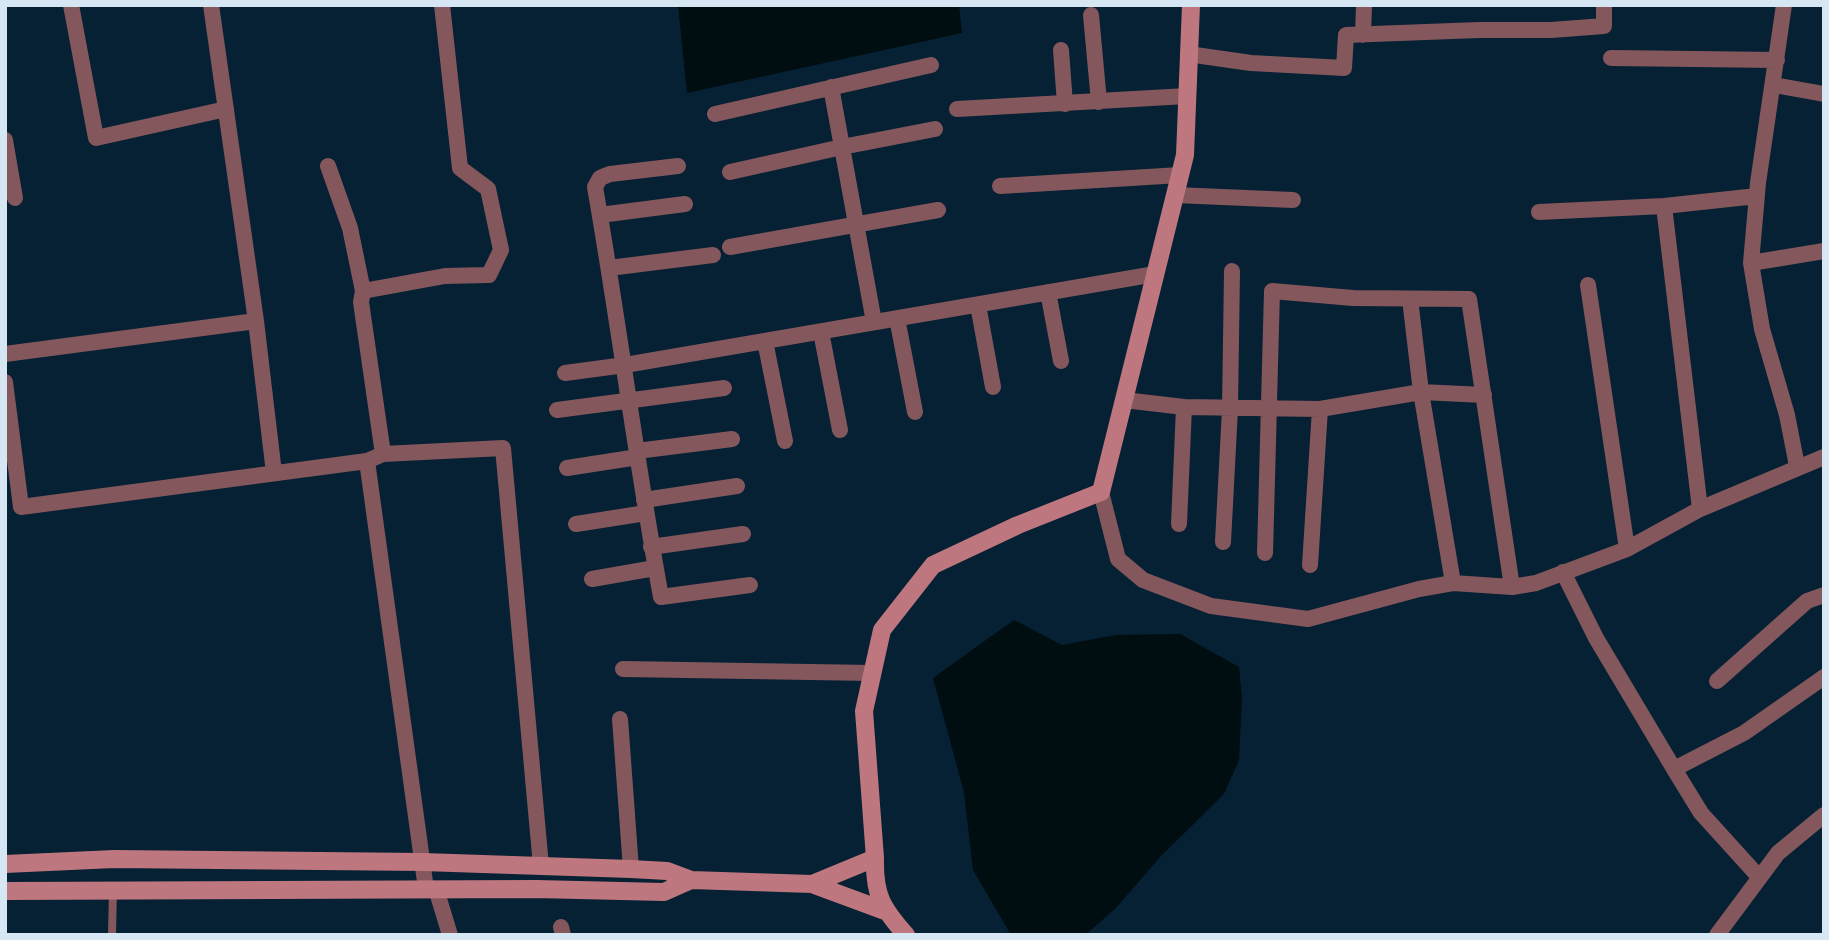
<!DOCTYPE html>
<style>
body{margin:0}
#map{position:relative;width:1829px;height:940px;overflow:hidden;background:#052133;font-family:Arial,sans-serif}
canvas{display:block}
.frame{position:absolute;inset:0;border:7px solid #d6e6f2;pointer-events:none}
</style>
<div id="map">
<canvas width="1829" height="940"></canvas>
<div class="frame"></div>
</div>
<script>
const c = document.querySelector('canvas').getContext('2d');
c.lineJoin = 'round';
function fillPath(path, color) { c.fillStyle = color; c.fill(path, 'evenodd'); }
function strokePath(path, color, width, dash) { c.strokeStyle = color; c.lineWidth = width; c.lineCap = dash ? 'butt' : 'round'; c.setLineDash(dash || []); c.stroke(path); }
fillPath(new Path2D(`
 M678,5H959L962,33L687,93Z
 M1014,620L1062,645L1116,635L1180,634L1239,667L1242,698L1239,760L1224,794L1161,856L1115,909L1085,935H1011L973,870L964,792L933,678Z`), '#000d11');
strokePath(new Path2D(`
 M112,935L113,889`), '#84575c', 8);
strokePath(new Path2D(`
 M71,5L96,138L226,109
 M211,5L256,321L274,473
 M1784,5L1758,183L1751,263L1762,329L1787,415L1797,466
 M1091,15L1099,102
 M1363,35L1364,5
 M1061,50L1065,104
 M1188,54L1251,63L1344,68L1346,35L1479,30H1551L1604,26V5
 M1611,58L1777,60
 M1774,85L1824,94
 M831,87L874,322
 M957,109L1187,96
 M715,114L931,65
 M5,140L15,198
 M328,166L350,228L363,291L361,302L383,454
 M678,166L610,174L600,178L595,187C619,324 636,461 661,597L750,585
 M730,172L842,147L935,129
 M1000,186L1180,175
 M1175,195L1293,200
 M1664,206L1700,509
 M1539,212L1664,206L1757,196
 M600,215L685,204
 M730,247L938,210
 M1751,263L1824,251
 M609,268L713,255
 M1588,285L1627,549
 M363,291L445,276L489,275L501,250L488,189L460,168L442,5
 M1048,292L1061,361
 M1410,299L1421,392L1453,583
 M978,305L993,387
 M897,318L915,412
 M821,332L840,430
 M765,341L785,441
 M5,354L256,321
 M565,373L625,365L1155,274
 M5,382L21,507L367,461L426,889
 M1124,400L1184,407L1320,409L1310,565
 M1320,409L1421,392L1484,395
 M557,410L724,388
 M637,451L732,439
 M367,461L383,454L503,448L541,866
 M567,468L638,457
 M1101,492L1118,559L1143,580L1211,606L1308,619L1419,589L1453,583L1512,587L1536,583L1627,549L1700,509L1824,457
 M644,500L737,486
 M576,524L646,513
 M1179,524L1184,407
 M1223,542L1230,409L1232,271
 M651,547L743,534
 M1265,553L1272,291L1353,298L1469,299L1512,587
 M1563,572L1596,638L1674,769L1744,733L1824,677
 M592,579L655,568
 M623,669L873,673
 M1717,681L1807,601L1824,595
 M620,719L631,869
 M1674,769L1701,813L1759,877
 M436,889L450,935
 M561,927L563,935
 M1717,935L1778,853L1824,815`), '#84575c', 16);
strokePath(new Path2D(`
 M5,864L114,859L423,862L631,869L667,871L691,880L812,884L885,911
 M812,884L875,858
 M5,891L536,889L664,892L691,880
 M906,935C882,908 874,895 875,858L864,711L882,630L933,565L1018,525L1101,492L1185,155L1191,5`), '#be767f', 18);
</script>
